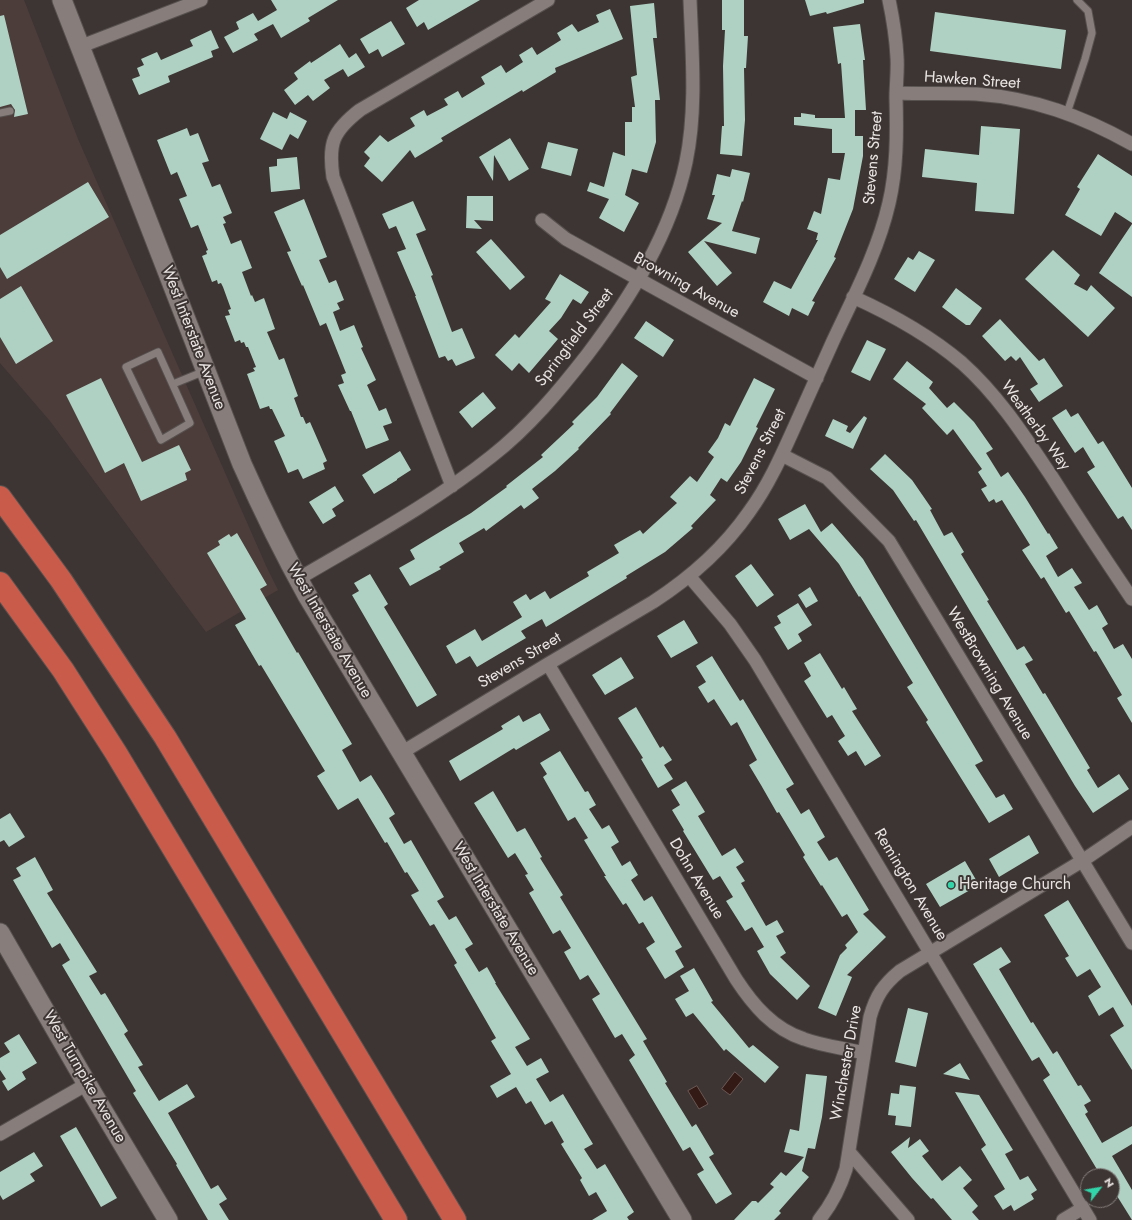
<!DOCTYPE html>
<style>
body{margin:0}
#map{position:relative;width:1132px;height:1220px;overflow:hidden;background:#3d3533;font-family:Jost,sans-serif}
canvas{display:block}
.north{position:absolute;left:1080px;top:1168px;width:40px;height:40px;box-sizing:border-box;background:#3d3533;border:1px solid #827b7a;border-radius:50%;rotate:59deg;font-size:11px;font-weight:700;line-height:16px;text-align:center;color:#eae5e4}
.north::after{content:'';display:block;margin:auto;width:14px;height:18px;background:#32d4a9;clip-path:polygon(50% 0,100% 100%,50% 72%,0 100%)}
</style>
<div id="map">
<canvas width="1132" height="1220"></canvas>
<div class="north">N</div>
</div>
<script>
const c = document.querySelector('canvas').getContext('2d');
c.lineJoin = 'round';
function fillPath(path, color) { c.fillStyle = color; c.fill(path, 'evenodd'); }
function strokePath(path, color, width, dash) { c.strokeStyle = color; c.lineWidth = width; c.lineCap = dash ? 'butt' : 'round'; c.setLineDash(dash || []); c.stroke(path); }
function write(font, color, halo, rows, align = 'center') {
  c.font = font + ' Jost,sans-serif'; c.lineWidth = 4; c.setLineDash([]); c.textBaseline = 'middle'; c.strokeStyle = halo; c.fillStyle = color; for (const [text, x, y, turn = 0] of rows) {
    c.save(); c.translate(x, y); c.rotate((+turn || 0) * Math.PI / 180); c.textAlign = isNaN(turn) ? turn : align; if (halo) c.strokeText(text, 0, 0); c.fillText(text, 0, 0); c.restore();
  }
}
fillPath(new Path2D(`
 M0,0H24L78,139L267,568L278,590L206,632L50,421L0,363Z`), '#4c3d3a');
const water = new Path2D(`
 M735,1072L743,1079L730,1095L722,1089Z
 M697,1086L708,1104L699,1109L688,1091Z`);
fillPath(water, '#331a15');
strokePath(water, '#6a5753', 1);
fillPath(new Path2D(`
 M271,0H338L308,18L310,21L281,38L273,24L254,34L258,40L233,53L224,37L239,29L236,22L253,13L258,21L277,10Z
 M419,0H480L428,30L424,22L417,27L406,8Z
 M722,0H744V36H748L746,68H744L745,120L742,156L720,154L722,126H724L723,66L725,30H722Z
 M805,0H864V3L827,14L826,12L810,16Z
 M654,3L657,38H653L660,100H655L656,142L647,173L632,169L625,195L639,203L624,232L599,218L609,199L587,191L590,182L604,187L613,152L625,156V122H632V107H635L631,77L637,75L630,6Z
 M610,9L623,39L555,68L556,72L523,92L522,90L441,138L443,141L415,158L410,150L382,182L364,166L370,158L364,152L380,135L388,142L415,126L410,118L424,110L427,116L448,105L444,99L458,91L462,98L485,84L481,77L501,65L506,73L523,62L519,55L532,47L537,55L561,40L557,33L572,24L578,32L599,22L596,15Z
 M935,12L1066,30L1061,69L930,51Z
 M4,15L28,114L14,117L15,110L11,104L0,107V16Z
 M391,21L405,44L382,57L378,49L369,54L360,39Z
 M860,24L865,60H863L866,110H855V136H863V156L853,209L834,257L836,258L812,301L815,302L808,316L792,308L789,316L763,302L774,281L791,289L818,240H816L818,233L807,229L814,211L821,214L828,178L840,180L845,153H832V129L794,125V117H801V113L815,115V118H845L841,63L838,64L833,27Z
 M211,30L219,48L211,51L213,57L168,76L170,82L139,95L132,79L140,76L137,68L144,65L141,59L157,52L161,60L193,46L190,40Z
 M340,44L349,58L356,53L365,67L348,77L343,69L324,80L330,88L313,101L308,95L295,105L284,90L298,79L294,73L310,61L311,63Z
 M273,112L287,119L290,112L307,121L298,139L290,134L282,150L260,139Z
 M981,126L1020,129L1014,214L975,211L977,183L922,177L925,149L979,155Z
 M187,128L190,136L198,133L209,161L202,163L212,187L220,184L232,213L223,217L226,223L223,224L231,244L241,240L252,268L242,272L251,296L252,295L255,302L264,298L275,329L267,332L279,360L284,358L298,396L294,398L301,417H303L306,424L310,422L327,461L323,463L325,469L303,479L298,469L288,473L282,459L274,441L285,436L272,409H270L269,406L260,409L247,374L255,371L253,368L256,367L248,347H246L244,342L241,343L240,340L235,342L225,316L230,315L228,310L231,309L223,287L221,283L218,284L217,280L212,282L202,256L207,254L206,251L208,250L198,225L191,228L179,199L187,196L177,172L171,175L157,140Z
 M510,138L529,169L509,181L494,155L493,181L479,157Z
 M548,142L578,149L571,176L541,168Z
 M1098,154L1132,176V223L1115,212L1101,236L1065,215L1080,189L1077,187Z
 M297,157L300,189L271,192L269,167L277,166V159Z
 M732,169L750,173L743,202L742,201L732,231L760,238L756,254L704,241L732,273L717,286L688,252L722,223L707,219L715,195H712L717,174L730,177Z
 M88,182L109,217L7,279L0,267V235Z
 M467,196H493V221L474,220L482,229L466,228Z
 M304,199L327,257L319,260L329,283L336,280L344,300L337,303L340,309L333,312L340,331L354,325L363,347L361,348L376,380L367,385L379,411L386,408L392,423L383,426L389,440L366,449L351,411H350L338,385L344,383L341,375L346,373L326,323L320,326L303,285L302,286L287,252L291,251L274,212Z
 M413,201L426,230L416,234L433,275L431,276L452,332L462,328L475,358L456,366L452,359L448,361L445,356L439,358L415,296H416L397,252L406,249L396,226L389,229L382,214Z
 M1132,224V297L1099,273Z
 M491,239L525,277L510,290L476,252Z
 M1053,250L1080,275L1074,284L1087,291L1091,285L1115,308L1088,337L1025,279Z
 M919,251L935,260L915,292L894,279L908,257L913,260Z
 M560,274L589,292L581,304L573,299L561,318L549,331L558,339L529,373L519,363L512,371L495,355L515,334L519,338L551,302L545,299Z
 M21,286L53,341L16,364L0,337V299Z
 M956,288L982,308L970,325H966L942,307Z
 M1000,319L1039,361L1044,358L1063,386L1039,402L1030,389L1038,384L1020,357L1016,361L1011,356L1005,361L982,336Z
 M646,321L674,340L663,357L634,338Z
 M867,340L886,349L870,381L851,372Z
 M907,361L933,382L929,388L947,408L954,402L974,422L993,449L986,453L1001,477L1008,472L1025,497L1048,534L1049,533L1058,548L1046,556L1058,577L1072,568L1082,583L1074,587L1089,610L1097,605L1108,624L1102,628L1114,649L1123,644L1132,659V723L1117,698L1122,695L1096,651L1094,652L1069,611L1066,613L1044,577L1041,579L1022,550L1030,545L1002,500L996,503L994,499L989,502L981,489L987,486L978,472L982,469L953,429L947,435L922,408L926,404L893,379Z
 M622,363L638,376L610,413L611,414L578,448L579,449L555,471L532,489L539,498L524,509L521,505L486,531L484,528L459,543L464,552L439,567L441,569L410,586L399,568L415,559L410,550L471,513L507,487L506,486L543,457L541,455L574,424L572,422L597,397Z
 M101,378L142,462L179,445L191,470L185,473L187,480L141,501L124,463L105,473L66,395Z
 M754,378L775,389L756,427L758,428L741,462L727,482L721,478L710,495L716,500L691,526L693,528L665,552L626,576L627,578L561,618L546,627L542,619L521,631L526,638L477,667L470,656L456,664L446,646L475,629L482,641L522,617L513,602L526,594L530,600L545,591L550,599L589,576L587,572L619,553L614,545L640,530L643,534L677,503L670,497L690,476L697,482L714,457L708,452L718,438L725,423L730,426Z
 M483,392L496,408L472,428L459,412Z
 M1066,409L1071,417L1078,413L1098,444L1103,441L1132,488V530L1123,516L1118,519L1087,472L1095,467L1083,447L1075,453L1052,418Z
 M864,416L867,418L853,449L825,436L833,419L848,426L846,431L850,433Z
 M400,451L411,470L397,479V480L374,494L362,475Z
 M885,454L912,480L932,509L930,510L944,536L952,532L964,552L961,554L989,600L987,601L1017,650L1024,646L1033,660L1025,664L1043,694L1045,693L1090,768L1087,770L1098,788L1119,774L1129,789L1093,813L1075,786L970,611L916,520L914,521L893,490L870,469Z
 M335,486L344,501L332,509L336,516L323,524L309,502Z
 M805,504L821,532L832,523L863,559L983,761L975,765L996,798L1004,794L1013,809L989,823L926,722L928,720L907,687L913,683L860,596L859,597L839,564L809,529L790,540L778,519Z
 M237,533L267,585L260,589L297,653L298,652L352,744L342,750L360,782L371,775L383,794L395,814L389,818L404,844L411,840L444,897L437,901L449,920L456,916L473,944L465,949L479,972L487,967L496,983H495L530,1039L515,1047L527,1066L541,1058L549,1072L536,1079L550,1102L563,1094L593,1144L584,1149L597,1169L605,1164L634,1212L627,1217L629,1220H592L607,1211L596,1192L589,1196L580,1180L582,1178L561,1144L564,1142L552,1121L545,1125L531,1101L526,1104L516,1087L497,1098L490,1086L511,1074L491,1041L496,1038L454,965L457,963L434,924L430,926L411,895L419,891L407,872L405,873L387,842L385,843L358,798L338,810L317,776L325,771L261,665L259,666L235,625L246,619L207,553L220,545L218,541L229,534L231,537Z
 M751,564L774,595L757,607L735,576Z
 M370,574L388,604L384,607L437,695L417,707L352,595L359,591L354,583Z
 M810,587L818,601L806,608L798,595Z
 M798,603L812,625L798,634L802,641L788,650L774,627L781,623L777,616Z
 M684,620L698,643L671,658L657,636Z
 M820,653L842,689L844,687L857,709L852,711L881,756L865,766L856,751L848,756L838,741L845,736L832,715L827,718L804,681L811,676L804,663Z
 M712,656L740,701L743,699L794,784L786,789L801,814L809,809L825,837L817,842L829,861L837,857L869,910L863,914L886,937L847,975L852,977L836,1016L818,1008L840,955L847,948L845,945L858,932L847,914L842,917L822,885L821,886L803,857L805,855L779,812L777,813L761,785L749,765L757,760L737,722L731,726L714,699L708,703L698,687L706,682L696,666Z
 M621,657L634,678L605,695L592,675Z
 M636,707L660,748L663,746L672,760L664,765L673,779L658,788L641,759L643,758L618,718Z
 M540,713L550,730L516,750L514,748L460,781L449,761L503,729L501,726L519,715L523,722Z
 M560,751L585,792L588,791L596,805L589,809L602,829L609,825L619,842L611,847L622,866L630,861L638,875L631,880L644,901L652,896L682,947L675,951L684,967L665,979L646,948L655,942L643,922L639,924L626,903L623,905L604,876H606L584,840L588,838L575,817L568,821L543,777L547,774L540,763Z
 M686,781L705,812L698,816L722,856L735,848L744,862L736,867L745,881L741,883L766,926L777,920L784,932L776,936L786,953L780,957L810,986L797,1000L770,974L757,951L764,947L752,927L745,931L726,901L733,897L720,876L713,880L683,831L684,830L672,810L680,805L671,790Z
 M493,791L517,832L525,828L542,857L540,858L563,895L560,897L647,1039L643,1041L667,1082L665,1083L692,1127L696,1124L714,1154L709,1157L732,1194L716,1204L697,1174L704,1170L690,1147L683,1151L629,1060L635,1055L622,1034L615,1038L592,999L600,994L588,975L580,980L564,952L571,948L560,930L553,934L529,893L534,890L525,875L528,874L515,853L508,858L474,803Z
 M10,813L25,837L9,847L4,840L0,842V819Z
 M1029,835L1039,853L999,877L989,859Z
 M35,857L53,890L47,893L97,972L89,976L101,995L105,993L128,1031L124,1034L143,1065L138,1067L159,1101L187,1084L195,1097L168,1113L211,1189L218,1185L227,1199L219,1204L229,1220H208L176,1165L177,1164L133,1093L136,1091L62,965L70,960L60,943L52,948L13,880L21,876L16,868Z
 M965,861L979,885L940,907L926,884Z
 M1068,900L1132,1006V1070L1110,1035L1124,1026L1113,1007L1099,1016L1088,996L1101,987L1090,969L1077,977L1065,958L1069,956L1044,915Z
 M1001,947L1011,962L999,969L1031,1023L1033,1022L1053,1054L1057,1051L1078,1086L1081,1085L1091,1101L1084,1105L1088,1112L1085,1114L1102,1143L1132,1126V1144L1112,1156L1132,1190V1220L1117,1196L1112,1199V1176H1101L1043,1080L1050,1075L1039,1057L1032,1061L973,964Z
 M694,968L713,1001L711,1002L749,1048L753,1045L779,1067L765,1083L726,1049L724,1051L693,1013L686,1017L675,999L689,991L680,976Z
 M908,1008L928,1013L916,1067L895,1062Z
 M19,1034L37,1063L22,1072L26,1079L8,1091L2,1081L6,1079L0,1070V1058L10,1052L4,1043Z
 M960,1063L970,1080L943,1074Z
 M806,1074L827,1076L822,1117L815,1149L808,1148L802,1171L809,1177L779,1211L781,1213L774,1220H734L752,1201H756L758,1203L774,1187L770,1184L781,1172L786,1176L804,1157L784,1152L790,1129L799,1131Z
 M900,1085L916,1087L911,1127L895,1125L896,1116L888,1115L891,1093L899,1094Z
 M955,1092L979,1095L1013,1150L1005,1154L1020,1180L1028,1176L1037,1190L1031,1194L1034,1199L1014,1211L1011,1205L1003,1210L994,1196L1005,1189L981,1149L986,1145Z
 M76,1127L117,1198L101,1207L60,1136Z
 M910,1137L908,1148L920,1139L929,1151L922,1156L942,1181L960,1166L972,1180L963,1188L978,1206L972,1212L979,1220H952L933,1198L931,1199L912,1178L891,1152Z
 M34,1152L43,1166L30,1174L35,1181L3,1200L0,1195V1172Z`), '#afd1c4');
const lane = new Path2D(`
 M0,113L10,111
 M1067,113L1085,59L1092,33L1088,11L1077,0
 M158,352L190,423L161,440L126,367Z
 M173,384L205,371`);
const street = new Path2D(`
 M79,47L201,0
 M896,93C923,94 950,93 976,94C1033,98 1082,116 1132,144
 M542,220L566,239L817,378
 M853,297C893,315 929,335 962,363C999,396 1025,437 1052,477C1078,518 1105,559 1132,599
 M782,455L827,478L889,541L1132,943
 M452,486L333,177C328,143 333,131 360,110L548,0
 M689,576L730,624L755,660L1090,1220
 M298,579C364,540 432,504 492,456C529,427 559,391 587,355C631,297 671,233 686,162C697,109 692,53 690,0
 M548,664L736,979C753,1005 773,1029 804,1039C823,1046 844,1048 864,1053
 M401,753L548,664L653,602C690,578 724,548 749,512C768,486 781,457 794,428C807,399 820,370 833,341C854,296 878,251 889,203C897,169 897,133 896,98C896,84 898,71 897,57C896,38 893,19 889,0
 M0,1134L87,1084
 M850,1153L908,1220
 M819,1220C832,1204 840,1188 846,1169L870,1017C876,996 883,985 900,971L1082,861L1132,827
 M1063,1220L1083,1208`);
const secondary = new Path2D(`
 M62,0L242,464C262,509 283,552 307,595L682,1220
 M0,933L87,1084L168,1220`);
const highway = new Path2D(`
 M0,497L61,580L165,737L455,1220
 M0,583L63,670L116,753L396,1220`);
strokePath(lane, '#57514f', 9);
strokePath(street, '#57514f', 15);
strokePath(secondary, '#57514f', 21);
strokePath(highway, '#57514f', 24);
strokePath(lane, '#877e7c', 7);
strokePath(street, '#877e7c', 13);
strokePath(secondary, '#877e7c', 19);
strokePath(highway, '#c85b4a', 22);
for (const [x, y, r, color] of [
 [951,885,4,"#32d4a9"]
]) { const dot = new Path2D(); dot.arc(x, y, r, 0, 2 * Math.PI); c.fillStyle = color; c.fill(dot); strokePath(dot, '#3d3533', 1.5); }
write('16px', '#eae5e4', '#3d3533', [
 ["Hawken Street",972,81,4],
 ["Stevens Street",874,158,-85],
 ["Browning Avenue",686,286,29],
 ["West Interstate Avenue",193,338,69],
 ["Springfield Street",575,338,-53],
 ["Weatherby Way",1035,426,54],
 ["Stevens Street",761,452,-63],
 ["West Interstate Avenue",329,631,60],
 ["Stevens Street",520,661,-31],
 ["WestBrowning Avenue",989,674,59],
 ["Dohn Avenue",696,879,59],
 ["Remington Avenue",910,885,59],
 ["West Interstate Avenue",495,909,59],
 ["Winchester Drive",847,1063,-80],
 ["West Turnpike Avenue",84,1077,60]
]);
write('16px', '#eae5e4', '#3d3533', [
 ["Heritage Church",959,885]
], 'left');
</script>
